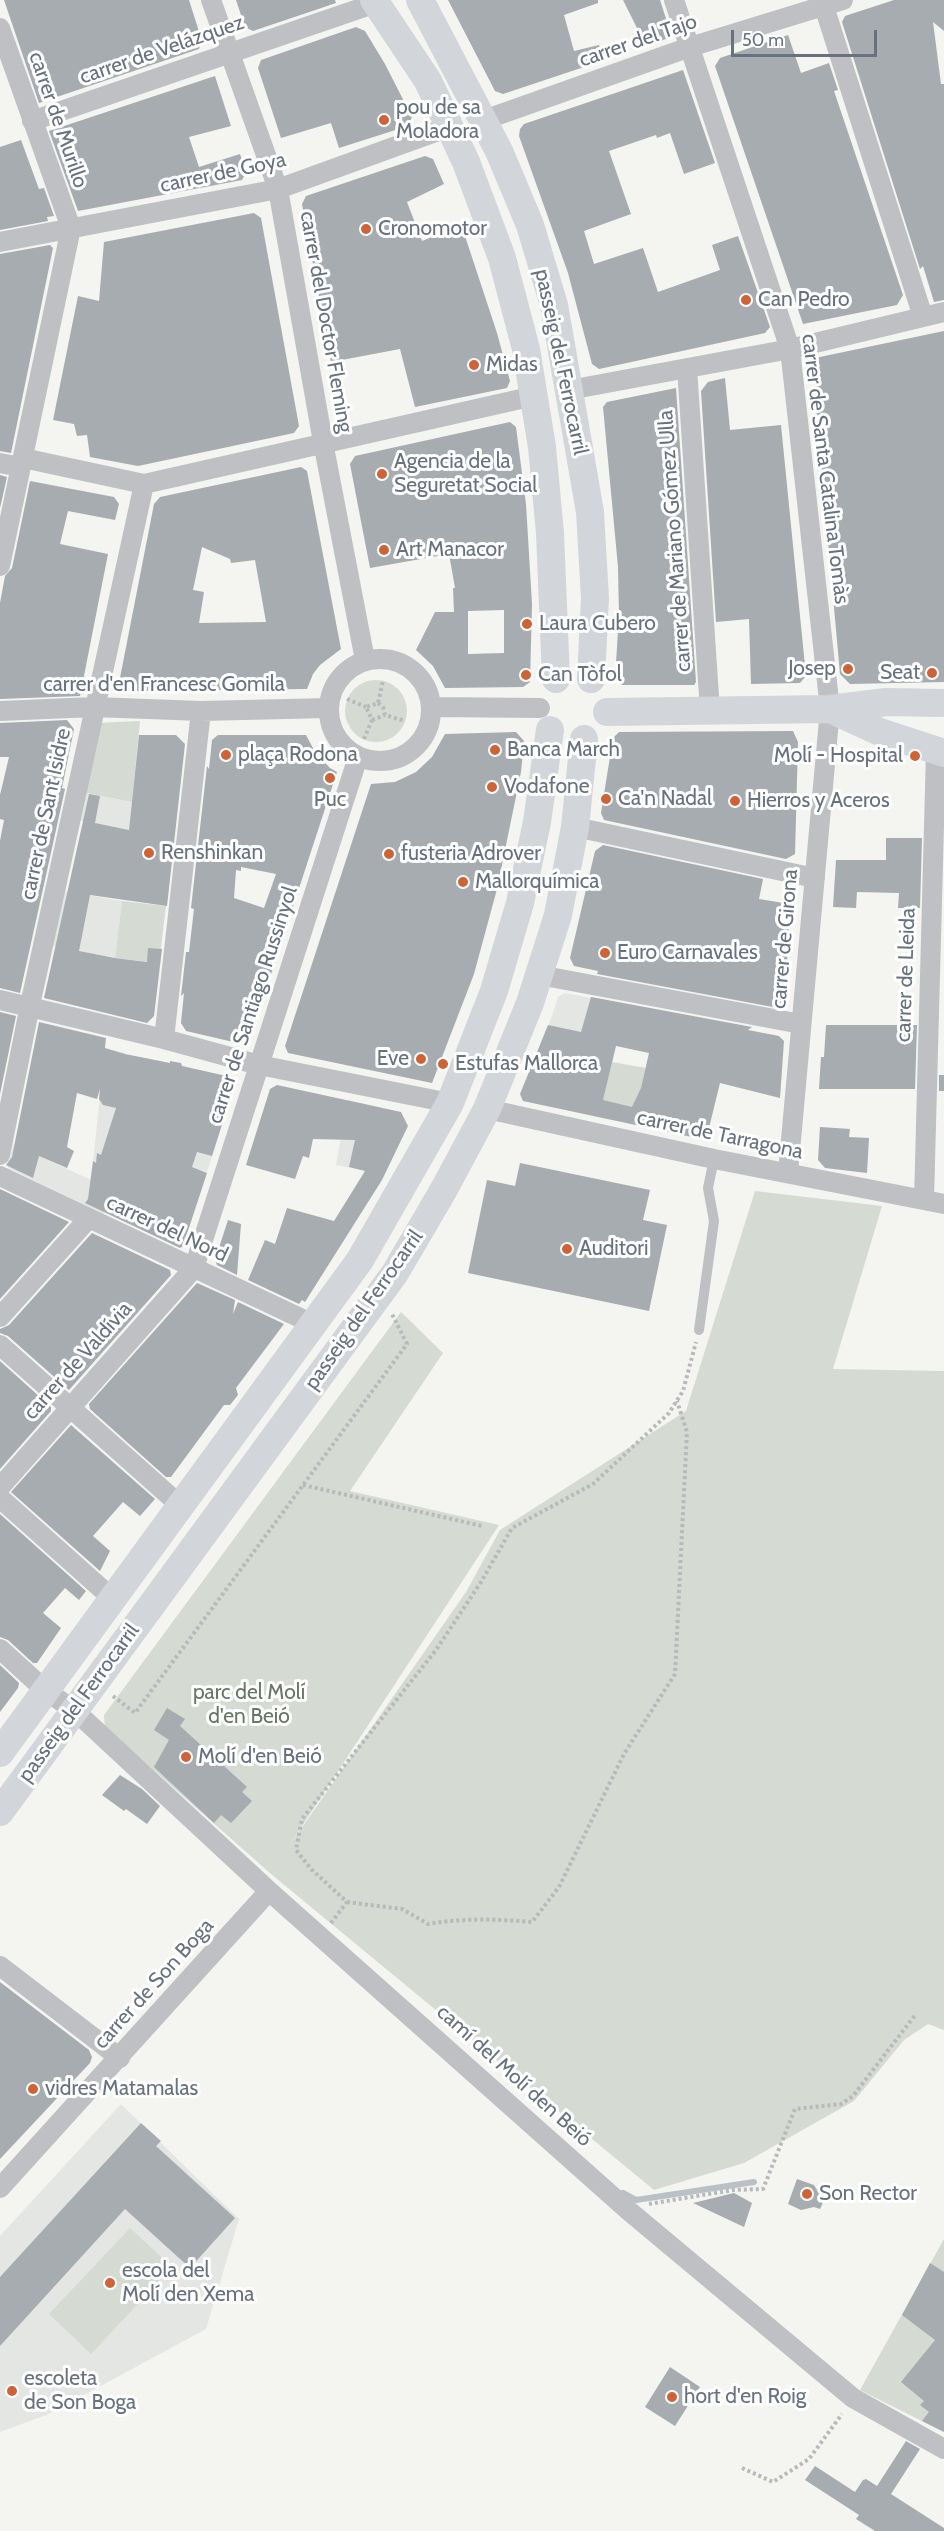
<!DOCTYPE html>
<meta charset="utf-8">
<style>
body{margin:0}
#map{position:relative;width:944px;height:2531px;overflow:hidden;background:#f4f4f1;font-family:Cabin,sans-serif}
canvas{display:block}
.scale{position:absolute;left:731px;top:30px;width:146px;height:27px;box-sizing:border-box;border:3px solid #67727e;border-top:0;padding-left:8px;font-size:18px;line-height:21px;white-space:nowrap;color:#67727e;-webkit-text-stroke:4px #fff;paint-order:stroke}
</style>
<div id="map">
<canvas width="944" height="2531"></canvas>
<div class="scale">50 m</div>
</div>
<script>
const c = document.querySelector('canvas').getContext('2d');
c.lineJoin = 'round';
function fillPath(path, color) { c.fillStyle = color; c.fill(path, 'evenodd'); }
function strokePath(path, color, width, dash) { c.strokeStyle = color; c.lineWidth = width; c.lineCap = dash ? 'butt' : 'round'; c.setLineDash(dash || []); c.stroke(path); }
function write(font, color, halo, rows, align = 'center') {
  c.font = font + ' Cabin,sans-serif'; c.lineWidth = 6; c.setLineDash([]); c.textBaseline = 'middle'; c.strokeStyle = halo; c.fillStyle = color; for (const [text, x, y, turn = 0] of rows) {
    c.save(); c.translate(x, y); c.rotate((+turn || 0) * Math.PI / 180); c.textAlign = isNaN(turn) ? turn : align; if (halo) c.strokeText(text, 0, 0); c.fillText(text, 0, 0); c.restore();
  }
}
fillPath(new Path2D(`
 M82,792L132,802L129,830L77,820Z
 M63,891L122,901L115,958L52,946Z
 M565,993L617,1003V1040L612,1064L582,1058L549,1025L558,997Z
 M105,1049L125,1053L114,1108L134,1112L145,1058L169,1063L158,1116L164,1133L214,1150L207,1172L157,1156L126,1167L104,1214L8,1168L13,1144L91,1180Z
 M348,1100L374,1106L361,1170L336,1165Z
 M121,2104L239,2219L206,2329L49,2414L0,2432V2236Z`), '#e4e6e4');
fillPath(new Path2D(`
 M345 711a31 31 0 1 1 62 0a31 31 0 1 1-62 0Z
 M140,721L132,802L82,792L96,723Z
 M122,901L166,906L159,963L115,958Z
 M612,1062L646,1068L632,1124L599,1116Z
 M755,1191L882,1206L833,1369L944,1371V2030L928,2024L904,2040L854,2101L744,2163L654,2190L271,1874L105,1727L104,1715L401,1312L443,1353L350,1491L499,1525L289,1846L466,1592L500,1530L686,1411Z
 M130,2228L172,2267L91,2354L49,2314Z
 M944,2239V2432L860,2390Z`), '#d5dad2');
strokePath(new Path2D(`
 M623,2193L636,2200L754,2182`), '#b9c1c6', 6);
fillPath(new Path2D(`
 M4,0H189L202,41L199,49L39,103Z
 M236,0H335L336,3L253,31L245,27Z
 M448,0H598V3L564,15L574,51L599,45L605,60L503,94L495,91Z
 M623,0H660L670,31L666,39L646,46Z
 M894,0H944V31L933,22L941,84H944V300L934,302L923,266L920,269L842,22L845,16Z
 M356,27L365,31L385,64L412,117L408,126L339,148L331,123L281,138L258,68L261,60Z
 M788,35L801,73L829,63L838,90L834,91L903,295L897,305L803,324L715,66L720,58Z
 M683,70L715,163L684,174L670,133L657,138L656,135L609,151L631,214L584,231L594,264L643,248L658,292L720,270L712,245L738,236L770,327L765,333L599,369L592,364L568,273L519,136L520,129L524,124Z
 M215,76L231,126L189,137L199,167L240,154L246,172L242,180L78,211L49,131Z
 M21,140L39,189L44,188L54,216L47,217L48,221L0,230V147Z
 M425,156L433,159L444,184L407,202L422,241L460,225L464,233L497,333L510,381L507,388L415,407L400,349L331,362L302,204L306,196Z
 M254,213L261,218L299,426L294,433L138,466L90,457L87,435L77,436L74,424L53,420L78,296L99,301L104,242Z
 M50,245L53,248L11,453L0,451V254Z
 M944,331V682L850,684L840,674L812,363L815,358Z
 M725,378L730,430L781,425L806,676L800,683L751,684L749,619L716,622L701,391L708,382Z
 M676,388L696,682L694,685H622L615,679L619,615L618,567L603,407L607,402Z
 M510,422L516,427L526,504L532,604L530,682L523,687L445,688L433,666L416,650L435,612H454L453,588H455L449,554L370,568L350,464L355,456ZM504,610V653L468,654V611Z
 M301,467L307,471L341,649L320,665L313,674L307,689L125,691L119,683L154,504L160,497ZM202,547L230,559L231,563L255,560L266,622L199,623L204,592L193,590Z
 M0,475L7,477L0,508Z
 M30,481L114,497L119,504L115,520L68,511L60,544L108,554L80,696L0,699V603L5,576L12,568Z
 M67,720L74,729L62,788L65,789L20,993L0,988V841L4,820L0,819V795L9,757H0V723Z
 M793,731L798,742L795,854L786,859L604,820L601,813L613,738L619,732Z
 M516,732L524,741L521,772L497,889L474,974L432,1083L288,1053L285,1046L371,784L395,782L416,772L432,757L445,734Z
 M139,735H176L185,744L167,906L90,895L79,951L115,958L147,962L148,948L162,949L154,1016L147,1023L44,998L89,794L100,796L95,823L129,830Z
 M218,735H306L315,752L330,768L337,772L255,1023L249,1039L242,1044L186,1031L181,1023L184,993L181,996L186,952H189L194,909L191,908L207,766L209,769L212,740ZM241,867L276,874L264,908L234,898L236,870L241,871Z
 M886,838H922L920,908H898L899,893L857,892L856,908L833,907L836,860H886Z
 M603,845L763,879L759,899L790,904L785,1003L778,1008L597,974L598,971L574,966L570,958L595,851Z
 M591,997L752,1027L748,1030L779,1036L784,1041L780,1098L720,1083L706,1140L523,1101L520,1094L548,1025L581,1032ZM616,1046L649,1053L641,1088L632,1107L603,1100Z
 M0,1012L16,1016L0,1094Z
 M39,1022L106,1038L105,1048L125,1054L170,1063V1061L181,1063L182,1066L231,1077L235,1084L212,1156L197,1152L192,1167L207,1173L183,1246L180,1248L85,1203L88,1199L93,1161L96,1163L97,1153L101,1155L116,1108L103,1105L99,1099L100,1089L97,1099L77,1093L67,1147L74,1151L67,1168L39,1156L33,1178L6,1165L12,1157Z
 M826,1025H917L915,1089H819L821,1057H824Z
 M939,1075H944V1091H939Z
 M277,1085L401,1112L408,1126L382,1180L305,1302L302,1300L299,1304L248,1280L265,1240L275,1244L287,1208L334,1221L365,1171L349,1167L355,1140L313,1139L309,1158L303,1156L295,1179L246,1165L270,1089Z
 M820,1127L850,1129L849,1137L869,1138L867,1173L825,1168L818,1160Z
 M520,1163L650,1190L643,1220L667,1225L649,1311L468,1273L487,1180L515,1186Z
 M0,1189L69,1222L0,1299Z
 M228,1220L241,1224L237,1275L217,1265L215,1260Z
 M92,1233L170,1270L171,1275L69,1390L8,1336L0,1333V1329L9,1325Z
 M197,1283L235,1300L233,1314L238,1302L284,1324L236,1388L238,1395L230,1405H224L171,1477H166L90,1409L89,1404Z
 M0,1361L51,1407V1411L0,1469Z
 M71,1425L155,1499L140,1516L123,1502L93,1536L110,1551L100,1571L11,1492Z
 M0,1514L86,1591L79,1600L65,1588L43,1613L61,1628L37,1663H33L8,1640L0,1637Z
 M0,1665L19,1683L18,1688L0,1712Z
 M167,1708L185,1719L180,1726L247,1787L242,1792L252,1801L231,1823L221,1815L214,1823L154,1767L169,1740L154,1730Z
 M120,1775L142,1789L160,1806L147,1824L126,1809L124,1811L102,1795Z
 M0,1982L89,2050L92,2057L90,2063L0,2159Z
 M141,2123L161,2141L156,2146L235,2218L190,2268L125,2209L0,2346V2277Z
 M797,2179L814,2185L819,2193L826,2196L820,2209L814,2207L801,2210L788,2204Z
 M734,2193L752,2203L744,2227L693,2203Z
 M930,2263L944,2272V2432L922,2421L929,2412L920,2405L924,2401L901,2382L935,2340L902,2315Z
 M670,2367L700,2387L675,2426L645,2407Z
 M906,2441L920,2449L891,2494L944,2528V2531H875L856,2519L859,2515L805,2480L815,2466L855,2492L863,2480L866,2479L877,2486Z`), '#a6acb0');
strokePath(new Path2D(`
 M347,699L366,707
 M378,703L383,707L385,715L405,721
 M372,720L385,715
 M364,739L372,720L366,707L378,703L383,681
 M303,1485L482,1526
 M113,1696L135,1713L407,1344L392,1314
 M347,1902L402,1909L428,1924C462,1918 497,1919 532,1922L559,1887L624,1754L675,1674L687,1432L677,1401
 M331,1923L347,1902L311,1869L296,1850L302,1819L436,1650L481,1582L512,1528L593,1484L669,1413L683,1391L696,1342
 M649,2204L733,2190L763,2189L795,2109L841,2104L853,2096L916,2014
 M742,2468L773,2482L809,2459L842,2414`), '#b7b9bc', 4, [3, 3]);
strokePath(new Path2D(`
 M699,1330L714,1221L708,1188L714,1159`), '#bec0c4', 10);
strokePath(new Path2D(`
 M211,0L278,189L323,442L365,660
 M674,0L790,349L830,709L788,1173
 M822,0L923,317
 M0,28L71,228L0,566
 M484,120L690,47L843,0
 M32,121L376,3
 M0,242L278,189L449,127
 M687,368L710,711
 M569,390L790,349L944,312
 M23,458L144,484L534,396
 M0,463L21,467
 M329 710a51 51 0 1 1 102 0a51 51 0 1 1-102 0Z
 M432,707L540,708
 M0,711L94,707L201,711L329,708
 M575,827L815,878
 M539,975L801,1024
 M0,1000L164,1039L259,1065L450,1103
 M164,1039L201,711
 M487,1109L714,1159L944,1204
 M0,1155L30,1005L144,484
 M0,1176L315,1325
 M924,1200L936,751
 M0,1317L89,1218
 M0,1345L182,1507
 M0,1487L194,1268L358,757
 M0,1498L113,1599
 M0,1649L46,1691L74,1710L269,1891L629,2211L853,2398L944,2449
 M0,1966L120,2058
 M0,2188L269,1891`), '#bec0c4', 20);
strokePath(new Path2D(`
 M374,0L428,81L466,162L502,258L526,349L542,447L550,533L556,679
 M420,0L499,151L530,225L554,305L590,512L595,598L591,679
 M830,709L880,732L944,753
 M607,712L830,709L886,702L944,703
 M0,1753L360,1260L450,1103L494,991L520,903L537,822L550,730
 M0,1812L395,1273L443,1191L487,1109L530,1003L558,915L575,827L584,739`), '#d2d5d9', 28);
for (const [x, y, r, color] of [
 [384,120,6,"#cd6337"],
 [366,229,6,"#cd6337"],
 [746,300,6,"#cd6337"],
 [474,365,6,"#cd6337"],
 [382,474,6,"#cd6337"],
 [384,550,6,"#cd6337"],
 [527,624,6,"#cd6337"],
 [848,669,6,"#cd6337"],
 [932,673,6,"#cd6337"],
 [526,675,6,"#cd6337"],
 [495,750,6,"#cd6337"],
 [226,755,6,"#cd6337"],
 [915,756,6,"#cd6337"],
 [330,778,6,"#cd6337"],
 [492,787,6,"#cd6337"],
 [606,799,6,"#cd6337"],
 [735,801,6,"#cd6337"],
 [149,853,6,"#cd6337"],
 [389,854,6,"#cd6337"],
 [463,882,6,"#cd6337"],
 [605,953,6,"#cd6337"],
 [421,1059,6,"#cd6337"],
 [443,1064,6,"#cd6337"],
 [567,1249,6,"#cd6337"],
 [186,1757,6,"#cd6337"],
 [33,2089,6,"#cd6337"],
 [807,2194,6,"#cd6337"],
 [110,2283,6,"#cd6337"],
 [12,2391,6,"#cd6337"],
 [672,2397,6,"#cd6337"]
]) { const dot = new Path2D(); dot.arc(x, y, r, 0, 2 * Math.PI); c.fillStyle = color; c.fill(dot); strokePath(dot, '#fff', 2); }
write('21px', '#67727e', '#fff', [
 ["carrer del Tajo",638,41,-19],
 ["carrer de Velázquez",162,50,-19],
 ["carrer de Murillo",58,120,71],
 ["carrer de Goya",223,173,-12],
 ["carrer del Doctor Fleming",326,322,80],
 ["passeig del Ferrocarril",561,362,78],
 ["carrer de Santa Catalina Tomàs",825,469,83],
 ["carrer de Mariano Gómez Ulla",675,541,-94],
 ["carrer d'en Francesc Gomila",164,685],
 ["carrer de Sant Isidre",46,814,-78],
 ["carrer de Girona",785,939,-85],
 ["carrer de Lleida",906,975,-88],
 ["carrer de Santiago Russinyol",253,1005,-72],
 ["carrer de Tarragona",720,1135,12],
 ["carrer del Nord",167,1229,25],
 ["passeig del Ferrocarril",364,1310,-55],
 ["carrer de Valdívia",78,1361,-48],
 ["passeig del Ferrocarril",79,1703,-54],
 ["carrer de Son Boga",154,1984,-48],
 ["camí del Molí den Beió",514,2076,42]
]);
write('21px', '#67727e', '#fff', [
 ["pou de sa",396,108],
 ["Moladora",396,132],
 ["Cronomotor",378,229],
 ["Can Pedro",758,300],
 ["Midas",486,365],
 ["Agencia de la",394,462],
 ["Seguretat Social",394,486],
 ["Art Manacor",396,550],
 ["Laura Cubero",539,624],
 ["Josep",836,669,"right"],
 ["Seat",920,673,"right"],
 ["Can Tòfol",538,675],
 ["Banca March",507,750],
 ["plaça Rodona",238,755],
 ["Molí - Hospital",903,756,"right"],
 ["Vodafone",504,787],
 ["Ca'n Nadal",618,799],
 ["Puc",330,800,"center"],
 ["Hierros y Aceros",747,801],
 ["Renshinkan",161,853],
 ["fusteria Adrover",401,854],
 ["Mallorquímica",475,882],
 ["Euro Carnavales",617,953],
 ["Eve",409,1059,"right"],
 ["Estufas Mallorca",455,1064],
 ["Auditori",579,1249],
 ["Molí d'en Beió",198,1757],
 ["vidres Matamalas",45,2089],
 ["Son Rector",819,2194],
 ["escola del",122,2271],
 ["Molí den Xema",122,2295],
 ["escoleta",24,2379],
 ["de Son Boga",24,2403],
 ["hort d'en Roig",684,2397]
], 'left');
write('21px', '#677665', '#fff', [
 ["parc del Molí",249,1693],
 ["d'en Beió",249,1717]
]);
</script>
